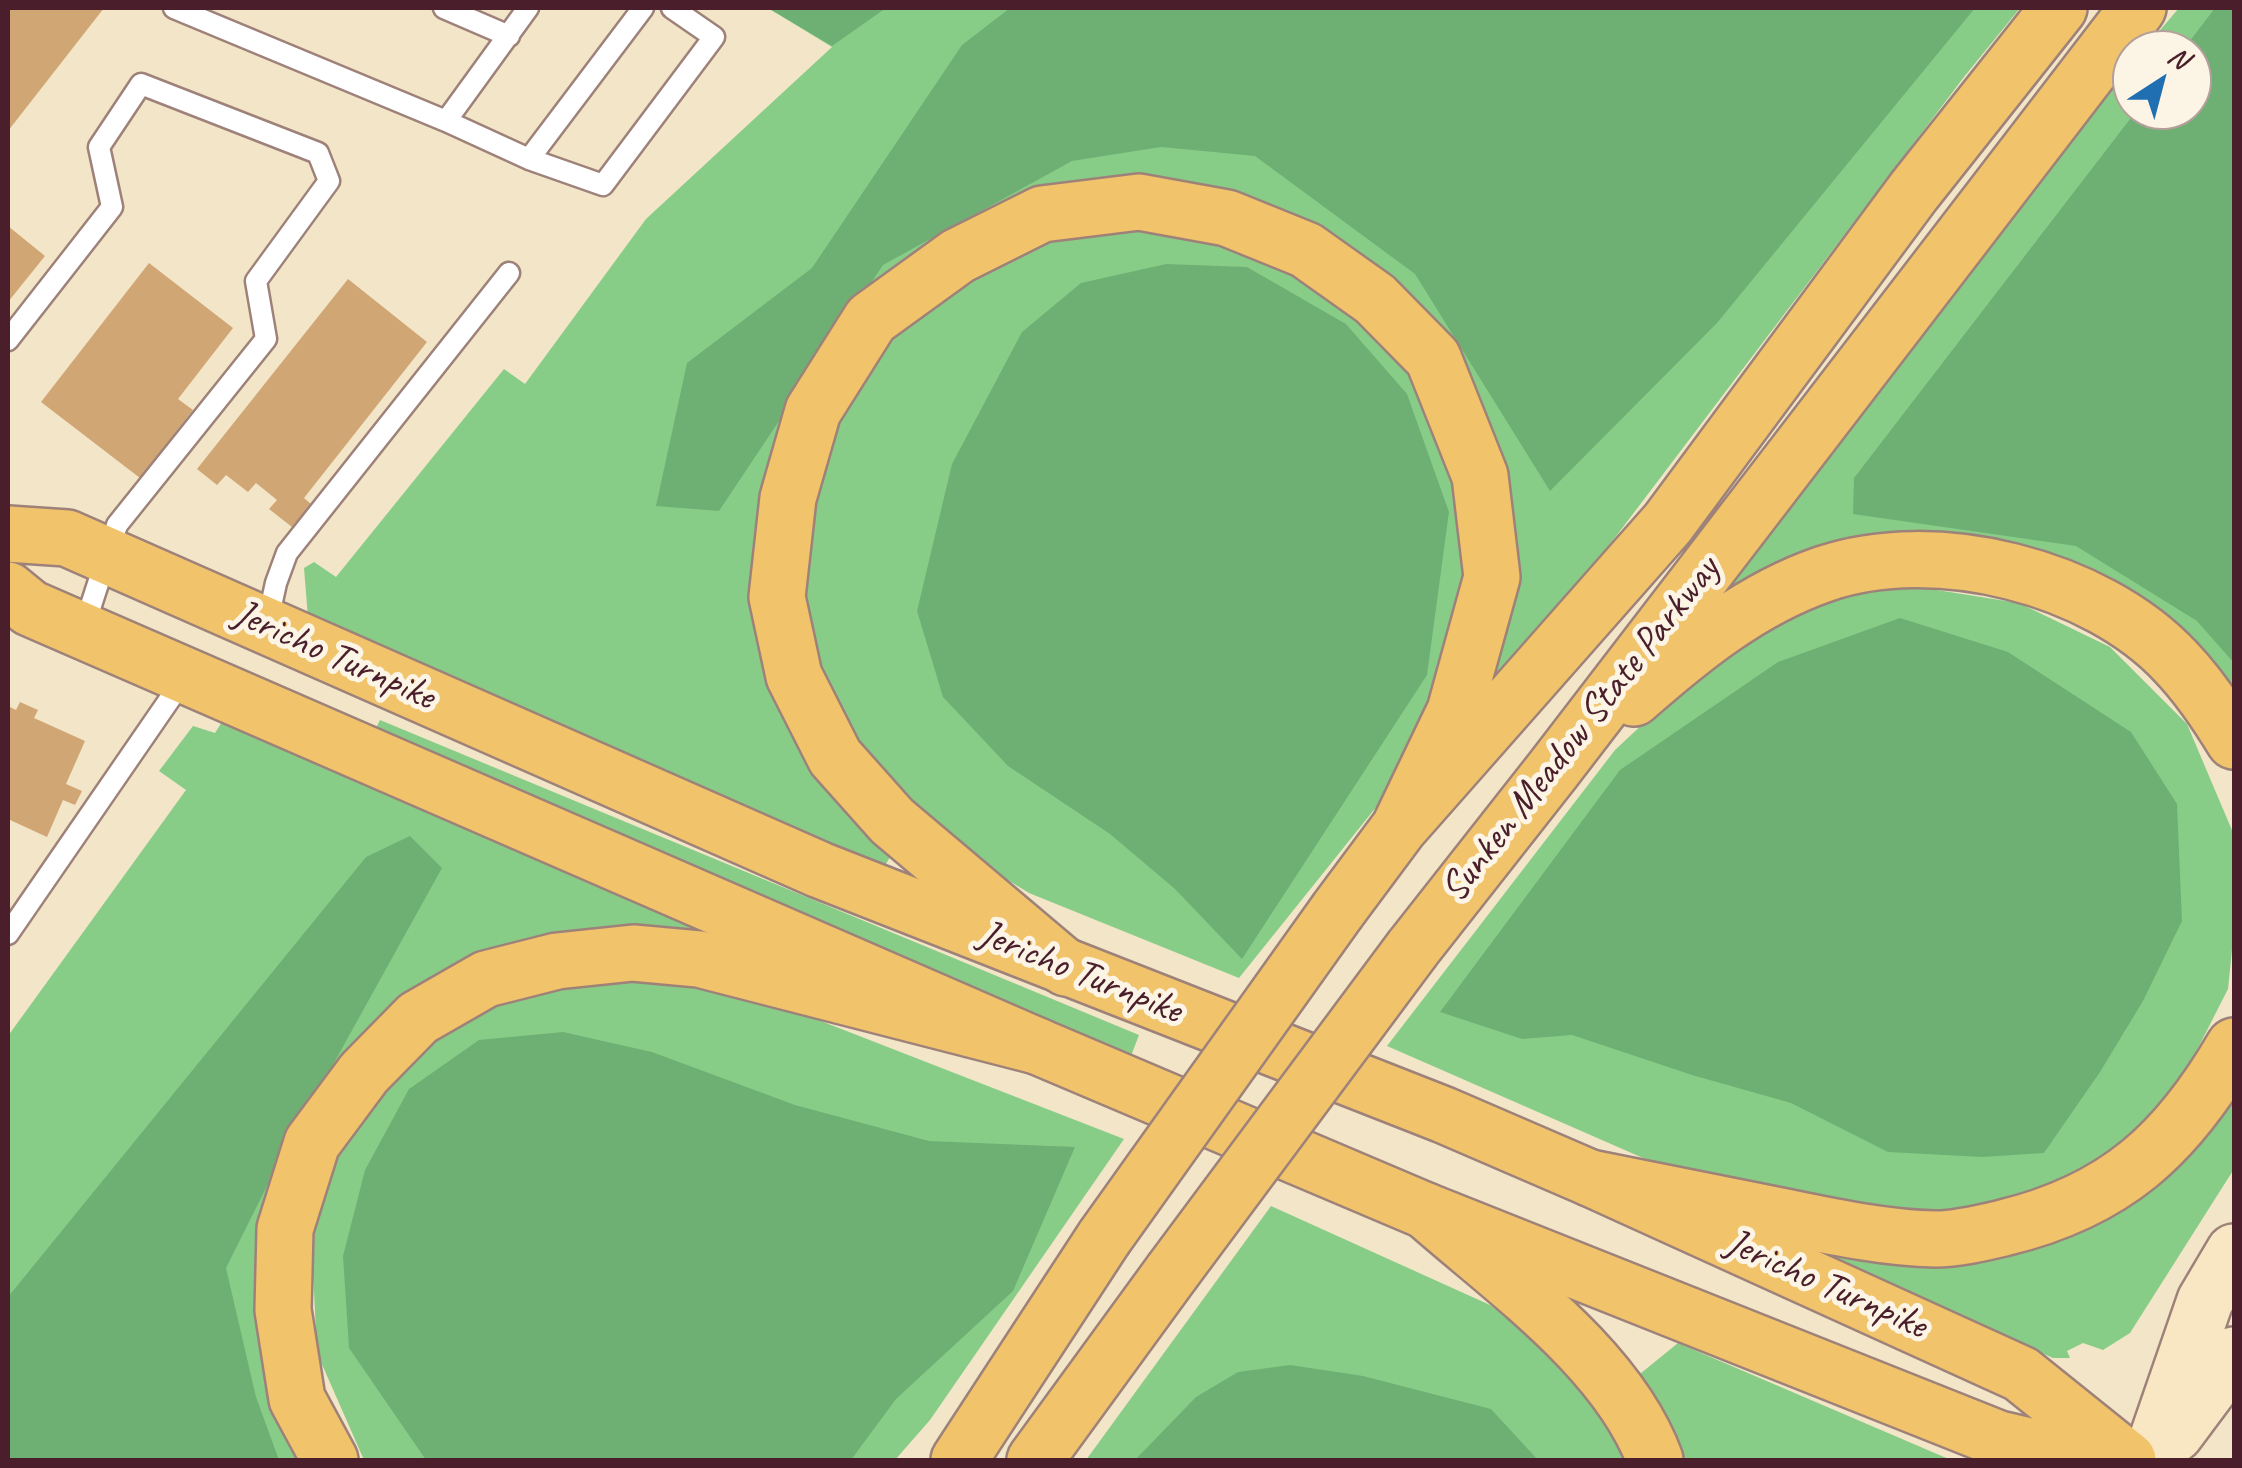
<!DOCTYPE html>
<style>
body{margin:0}
#map{position:relative;width:2242px;height:1468px;overflow:hidden;background:#f2e5c8;font-family:Caveat,sans-serif}
canvas{display:block}
.frame{position:absolute;inset:0;border:10px solid #4a1f2b;pointer-events:none}
.north{position:absolute;left:2112px;top:30px;width:100px;height:100px;box-sizing:border-box;background:#fcf5e5;border:2px solid #b59f9b;border-radius:50%;rotate:36deg;font-size:28px;font-weight:700;line-height:40px;text-align:center;color:#4a1f2b}
.north::after{content:'';display:block;margin:auto;width:35px;height:45px;background:#1f6fb2;clip-path:polygon(50% 0,100% 100%,50% 72%,0 100%)}
</style>
<div id="map">
<canvas width="2242" height="1468"></canvas>
<div class="frame"></div>
<div class="north">N</div>
</div>
<script>
const c = document.querySelector('canvas').getContext('2d');
c.lineJoin = 'round';
function fillPath(path, color) { c.fillStyle = color; c.fill(path, 'evenodd'); }
function strokePath(path, color, width, dash) { c.strokeStyle = color; c.lineWidth = width; c.lineCap = dash ? 'butt' : 'round'; c.setLineDash(dash || []); c.stroke(path); }
function write(font, color, halo, rows, align = 'center') {
  c.font = font + ' Caveat,sans-serif'; c.lineWidth = 10; c.setLineDash([]); c.textBaseline = 'middle'; c.strokeStyle = halo; c.fillStyle = color; for (const [text, x, y, turn = 0] of rows) {
    c.save(); c.translate(x, y); c.rotate((+turn || 0) * Math.PI / 180); c.textAlign = isNaN(turn) ? turn : align; if (halo) c.strokeText(text, 0, 0); c.fillText(text, 0, 0); c.restore();
  }
}
fillPath(new Path2D(`
 M768,8H2020L1964,77L1448,758L1509,569L1505,464L1449,351L1119,184L877,286L762,559L892,853L884,868L308,618L304,568L314,562L336,577L504,369L525,384L646,219L832,47Z
 M2179,8H2234V713L1994,545L1677,636L2030,184L2132,63V110H2192V50H2143Z
 M1116,225L1247,241L1371,314L1444,418L1474,572L1436,704L1381,801L1239,978L1029,893L939,838L872,771L822,679L799,557L820,444L887,331L1007,250Z
 M1905,585L2019,603L2110,647L2187,724L2234,835V930L2228,989L2170,1103L2070,1189L1927,1220L1775,1196L1643,1158L1387,1046L1615,750L1710,661L1809,602Z
 M225,717L726,940L578,931L482,960L291,1158L307,1460H8V1036L186,790L159,771L193,726L215,733Z
 M380,720L1139,1035L1129,1061L375,730Z
 M651,971L772,1002L1124,1139L930,1420L895,1460H364L317,1353L310,1210L362,1100L459,1013L540,979Z
 M2234,1076V1169L2130,1333L2103,1350L2083,1343L2067,1351L2070,1358H2053L1805,1248L1993,1253Z
 M1271,1206L1490,1305L1576,1365L1633,1460H1086Z
 M1678,1343L1951,1460H1670L1635,1378Z`), '#88cd87');
fillPath(new Path2D(`
 M768,8H886L832,46Z
 M1010,8H1975L1717,323L1550,491L1415,274L1255,156L1161,147L1072,161L883,265L719,511L656,506L687,363L812,268L962,45Z
 M2215,8H2234V663L2197,621L2076,546L1853,514L1854,478L2137,110H2192V50H2183Z
 M1166,264L1247,267L1346,324L1407,394L1449,512L1427,675L1242,959L1175,889L1110,834L1008,766L943,697L917,611L952,464L1022,332L1081,283Z
 M1900,618L2008,652L2131,732L2177,804L2182,921L2143,1001L2100,1072L2044,1153L1982,1157L1888,1152L1791,1103L1692,1075L1572,1035L1522,1039L1440,1012L1620,770L1778,662Z
 M410,836L442,868L279,1162L226,1268L256,1397L279,1460H8V1297L366,857Z
 M563,1032L652,1052L795,1105L929,1141L1075,1147L1013,1291L896,1399L851,1460H426L349,1348L343,1256L365,1170L409,1089L479,1040Z
 M1290,1365L1363,1376L1491,1409L1538,1460H1135L1196,1397L1238,1372Z`), '#6eb074');
fillPath(new Path2D(`
 M8,8H104L8,131Z
 M8,226L45,256L8,302Z
 M149,263L233,328L178,399L193,410L140,478L41,402Z
 M348,279L427,342L304,498L311,504L292,527L269,509L277,500L256,483L248,492L226,475L217,485L197,469Z
 M20,702L38,710L34,718L85,741L66,784L82,791L75,805L63,800L47,837L8,819V706L16,710Z`), '#d1a675');
const service = new Path2D(`
 M174,8L446,121L528,8
 M444,8L509,36
 M446,121L529,159L603,185L714,37L672,8
 M529,159L643,8
 M8,340L112,207L99,147L141,84L318,153L329,181L256,281L266,339L117,525L83,630
 M267,624L276,583L287,553L509,273
 M8,934L185,677`);
const secondary = new Path2D(`
 M2175,1434L2234,1355
 M2150,1460L2205,1301L2234,1252`);
const primary = new Path2D(`
 M8,534L67,538L820,870L1444,1115L1590,1178L2021,1374L2128,1460
 M8,590L30,608L1037,1046L1426,1211L1999,1439L2089,1460`);
const motorway = new Path2D(`
 M1634,698C1691,648 1751,599 1824,574C1935,536 2096,576 2176,662C2199,686 2217,713 2234,741
 M1338,910L1399,828L1668,523L1914,191L2059,8
 M1413,948L1553,770L2138,8
 M1066,968L892,821L835,757L794,676L777,597L788,498L813,411L871,319L958,256L1042,214L1139,202L1227,218L1306,250L1375,299L1433,358L1480,476L1492,577L1455,711L1399,828
 M1590,1178C1655,1191 1720,1204 1785,1217C1834,1227 1886,1238 1935,1239C1957,1239 1982,1233 2003,1228C2116,1201 2177,1144 2234,1046
 M1426,1211C1505,1281 1618,1359 1655,1460
 M330,1460L297,1399L283,1310L285,1229L312,1143L364,1073L418,1018L486,979L557,961L633,953L699,959L1037,1046
 M959,1460L1104,1238
 M1035,1460L1172,1272`);
strokePath(service, '#9e827a', 25);
strokePath(secondary, '#9e827a', 60);
strokePath(primary, '#9e827a', 60);
strokePath(motorway, '#9e827a', 60);
strokePath(service, '#fff', 20);
strokePath(secondary, '#f9e7c3', 55);
strokePath(primary, '#f1c36a', 55);
strokePath(motorway, '#f1c36a', 55);
const motorwayBridge = new Path2D(`
 M1104,1238L1338,910
 M1172,1272L1413,948`);
strokePath(motorwayBridge, '#9e827a', 60, []);
strokePath(motorwayBridge, '#f1c36a', 55);
write('40px', '#4a1f2b', '#fcf5e5', [
 ["Jericho Turnpike",334,656,24],
 ["Sunken Meadow State Parkway",1581,730,-52],
 ["Jericho Turnpike",1080,973,22],
 ["Jericho Turnpike",1826,1285,24]
]);
</script>
